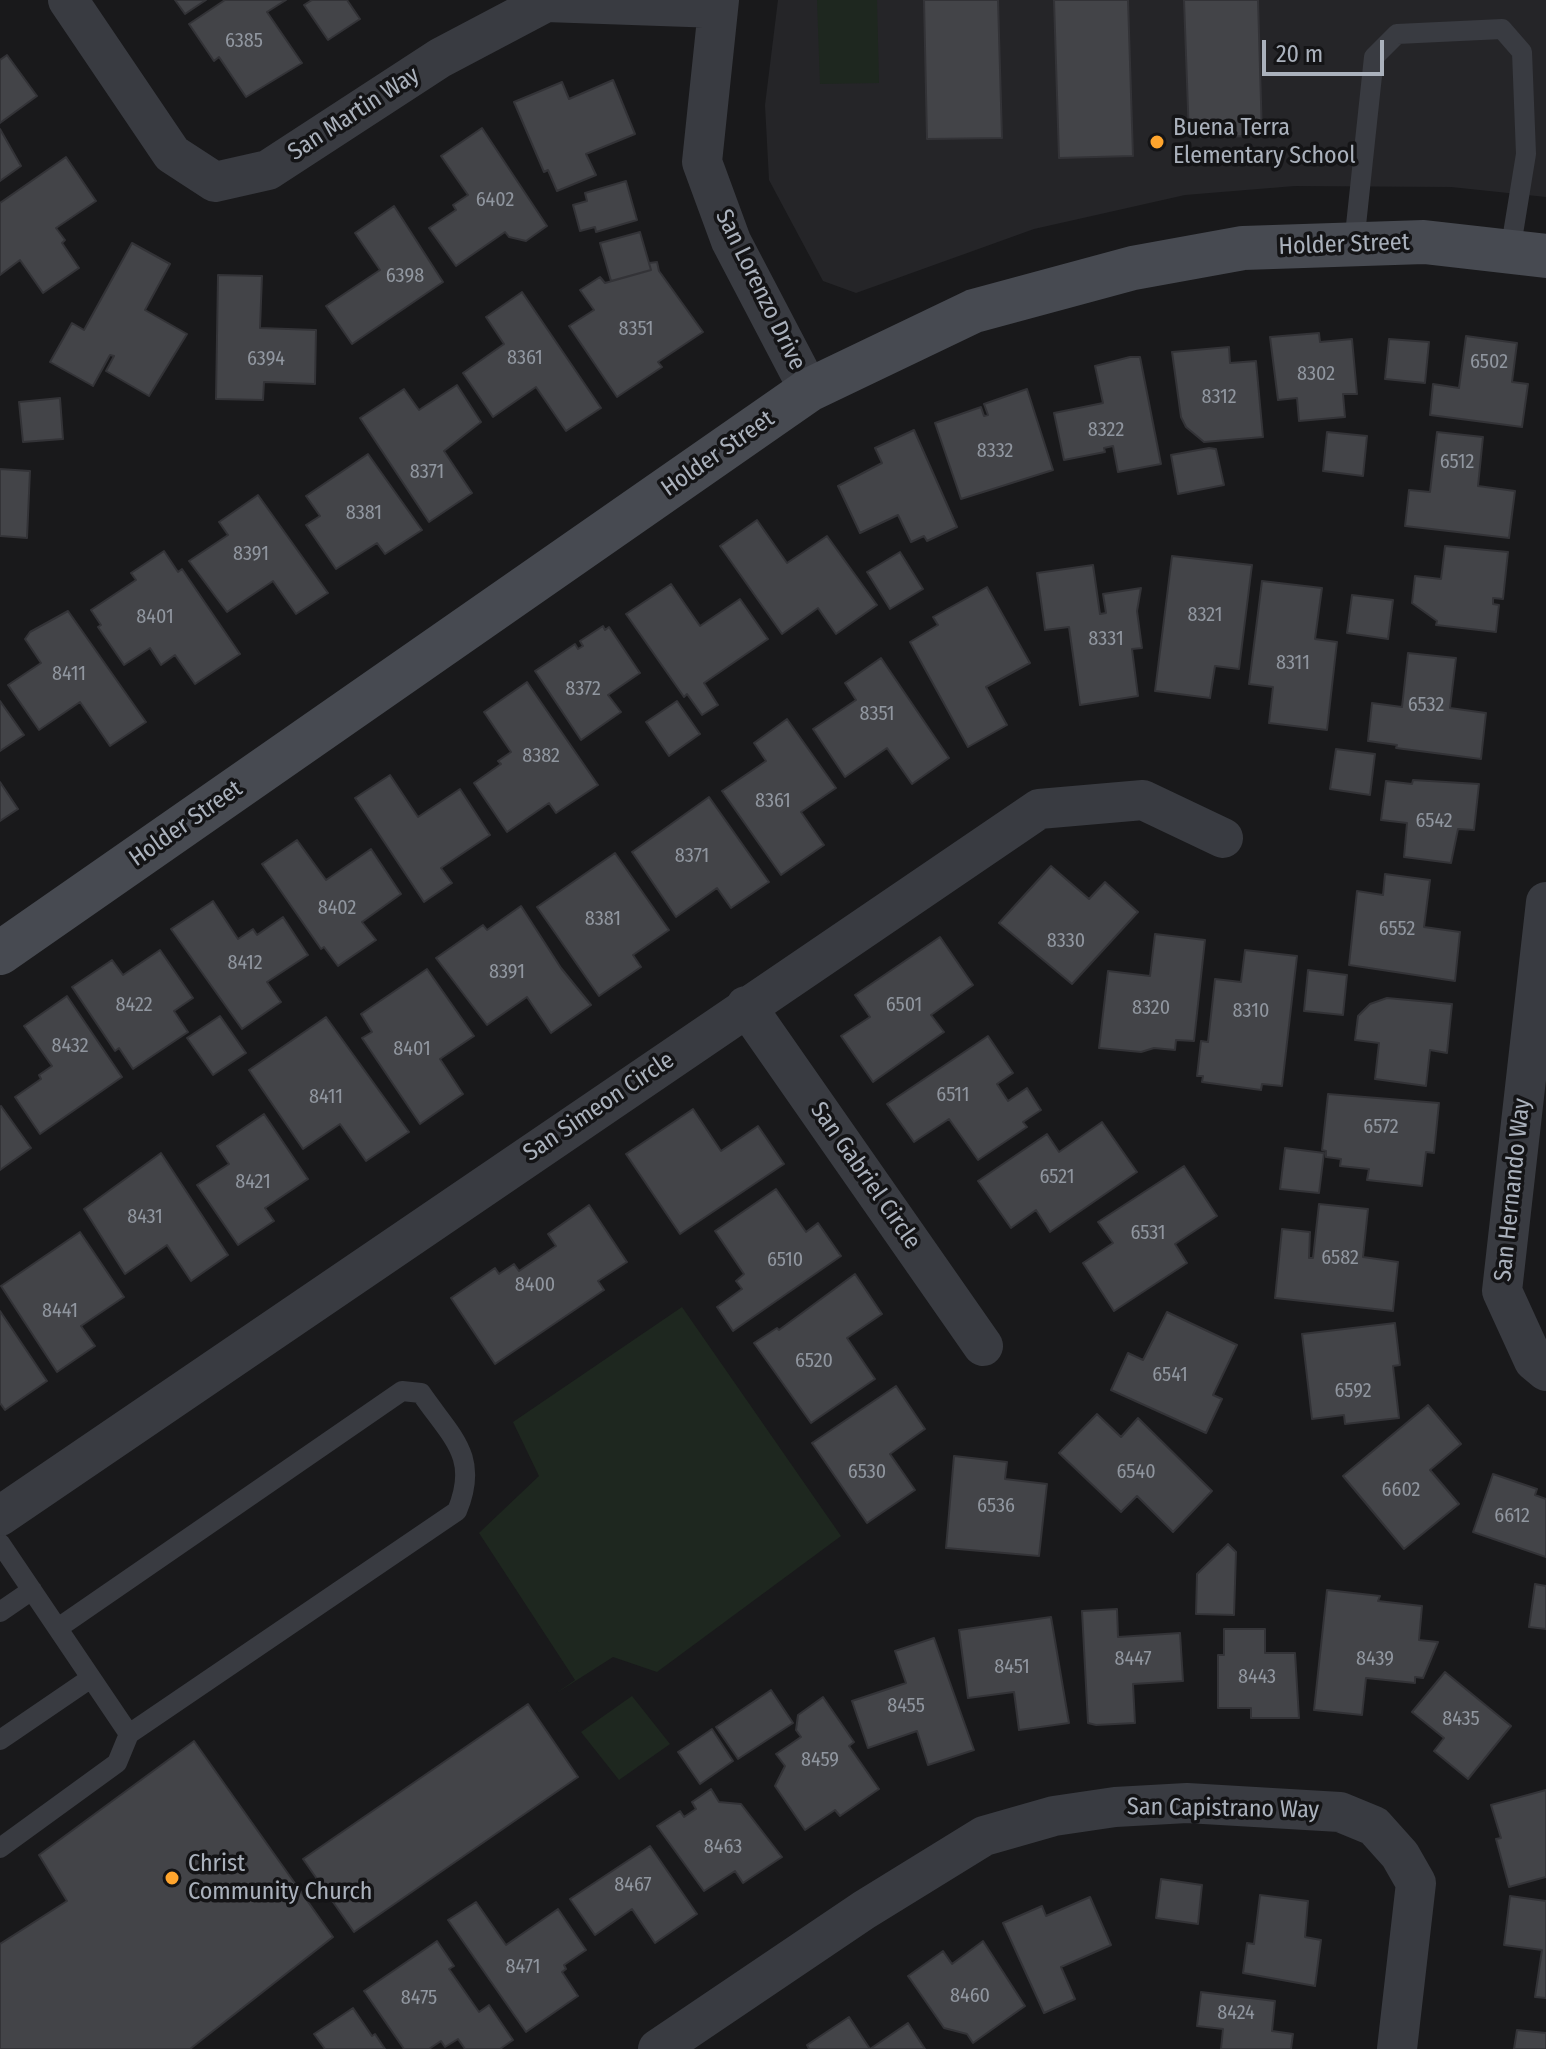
<!DOCTYPE html>
<style>
body{margin:0}
#map{position:relative;width:1546px;height:2049px;overflow:hidden;background:#19191b;font-family:"Fira Sans Condensed",sans-serif}
canvas{display:block}
.scale{position:absolute;left:1262px;top:40px;width:122px;height:36px;box-sizing:border-box;border:4px solid #aab1bc;border-top:0;padding-left:10px;font-size:24px;line-height:28px;white-space:nowrap;color:#aab1bc;-webkit-text-stroke:6px #141416;paint-order:stroke}
</style>
<div id="map">
<canvas width="1546" height="2049"></canvas>
<div class="scale">20 m</div>
</div>
<script>
const c = document.querySelector('canvas').getContext('2d');
c.lineJoin = 'round';
function fillPath(path, color) { c.fillStyle = color; c.fill(path, 'evenodd'); }
function strokePath(path, color, width, dash) { c.strokeStyle = color; c.lineWidth = width; c.lineCap = dash ? 'butt' : 'round'; c.setLineDash(dash || []); c.stroke(path); }
function write(font, color, halo, rows, align = 'center') {
  c.font = font + ' "Fira Sans Condensed",sans-serif'; c.lineWidth = 7; c.setLineDash([]); c.textBaseline = 'middle'; c.strokeStyle = halo; c.fillStyle = color; for (const [text, x, y, turn = 0] of rows) {
    c.save(); c.translate(x, y); c.rotate((+turn || 0) * Math.PI / 180); c.textAlign = isNaN(turn) ? turn : align; if (halo) c.strokeText(text, 0, 0); c.fillText(text, 0, 0); c.restore();
  }
}
fillPath(new Path2D(`
 M778,0H1546V197L1451,187L1295,186L1185,195L1034,229L856,293L823,281L769,180L765,105Z`), '#252528');
fillPath(new Path2D(`
 M817,0H877L879,83L820,84Z
 M682,1307L841,1536L657,1672L613,1657L555,1694L575,1680L479,1533L539,1476L513,1422Z
 M632,1696L670,1744L619,1780L581,1732Z`), '#1e271f');
const building = new Path2D(`
 M175,0H206L185,14Z
 M225,0H286L267,12L302,63L246,97L219,57L214,61L189,24Z
 M312,0H347L360,19L328,40L304,5Z
 M924,0H998L1002,138L927,139Z
 M1054,0H1128L1133,156L1059,158Z
 M1184,0H1258L1262,136L1189,137Z
 M7,55L37,96L0,123V60Z
 M613,80L635,134L586,154L596,175L557,191L548,170L544,172L514,102L562,82L569,99Z
 M482,128L547,226L526,241L509,237L505,232L456,266L429,228L456,210L453,205L468,195L441,156Z
 M0,129L21,166L0,181Z
 M66,157L96,201L56,228L65,240L62,243L79,268L43,293L20,260L0,275V203Z
 M626,181L637,220L596,232L595,227L580,231L573,205L587,201L585,193Z
 M394,206L443,282L352,344L326,306L380,270L355,233Z
 M640,232L651,270L611,281L600,243Z
 M132,243L170,264L145,310L187,334L149,396L106,371L114,356L110,355L93,386L50,362L72,323L84,330Z
 M657,262L659,271L703,332L658,362L662,367L617,397L569,326L594,310L580,290L600,277L605,283L651,270L649,263Z
 M218,275L262,276L260,328L316,330L315,384L264,382L263,400L216,399Z
 M522,292L601,408L566,431L536,387L493,417L463,373L504,344L486,317Z
 M1319,333L1320,342L1352,339L1357,394H1343L1345,417L1299,421L1297,398L1278,400L1270,337Z
 M1466,336L1517,343L1512,382L1528,384L1522,427L1430,415L1433,384L1459,388Z
 M1389,339L1429,342L1425,383L1385,379Z
 M1229,347L1230,363L1256,361L1263,437L1204,442L1186,427L1181,417L1172,352Z
 M1130,357H1140L1161,464L1118,472L1113,446L1104,448L1105,452L1064,460L1054,413L1103,403L1095,366Z
 M457,385L481,422L444,451L472,493L429,522L360,418L404,389L419,410Z
 M1027,389L1053,470L961,499L935,423L981,407L984,416L988,415L984,404Z
 M60,398L63,439L23,442L19,402Z
 M914,430L957,527L927,541L924,536L911,542L898,515L860,533L838,486L882,463L875,448Z
 M1327,432L1367,436L1363,476L1323,471Z
 M1437,432L1483,437L1478,486L1515,491L1509,538L1405,526L1409,490L1430,492Z
 M1209,448L1216,449L1224,485L1178,494L1171,455Z
 M368,454L422,530L385,554L377,543L336,569L306,525L320,516L306,496Z
 M0,469L30,471L27,538L0,536Z
 M258,495L328,593L296,614L273,581L227,612L189,561L228,535L219,522Z
 M757,520L787,563L827,536L877,605L836,634L818,608L782,634L720,546Z
 M1445,546L1508,552L1503,599L1493,598V604L1499,605L1496,632L1436,625L1437,621L1412,603L1415,576L1441,579Z
 M164,551L178,572L182,569L240,654L195,684L175,655L161,665L150,648L124,665L98,627L101,625L91,610L136,580L131,573Z
 M900,552L923,589L890,609L867,572Z
 M1172,556L1252,565L1239,669L1215,666L1210,698L1155,691Z
 M1093,565L1100,614L1106,613L1103,594L1141,588L1137,611L1142,648L1132,649L1138,696L1080,705L1069,627L1045,630L1037,573Z
 M1262,581L1322,588L1315,639L1337,642L1327,730L1269,723L1273,687L1249,684Z
 M671,584L700,626L740,599L768,639L704,683L718,705L702,715L687,694L684,697L626,614Z
 M987,587L1030,663L986,687L1007,725L968,747L910,642L938,625L933,617Z
 M1352,595L1393,600L1388,639L1347,633Z
 M68,611L146,722L110,746L80,702L39,730L8,685L41,663L25,639L30,632Z
 M603,626L605,630L609,627L640,673L608,695L621,712L581,740L535,671L575,644L578,649L583,646L580,641Z
 M1408,653L1456,658L1450,708L1486,713L1481,759L1396,748L1397,745L1368,741L1372,703L1402,707Z
 M881,658L949,758L912,784L887,748L845,777L813,729L856,700L845,683Z
 M527,682L598,785L556,813L549,803L507,832L474,783L501,764L498,761L511,752L484,712Z
 M0,701L24,735L0,751Z
 M677,701L700,734L669,756L646,722Z
 M787,719L836,788L801,812L824,845L781,875L722,791L766,761L754,743Z
 M1336,749L1375,754L1370,795L1330,789Z
 M390,775L418,817L460,789L490,835L441,868L452,883L424,902L355,798Z
 M1413,780L1479,784L1474,830L1458,829L1451,863L1404,857L1407,823L1381,820L1386,781L1412,784Z
 M0,782L18,809L0,821Z
 M709,797L769,882L731,908L717,888L676,917L632,852Z
 M297,840L326,880L371,849L401,894L362,922L376,940L338,966L324,947L321,949L262,864Z
 M615,853L669,930L633,955L641,967L599,996L537,907Z
 M1051,866L1089,899L1105,882L1138,912L1072,984L999,923Z
 M1385,874L1430,880L1424,927L1460,932L1455,981L1349,965L1357,891L1383,895Z
 M213,901L238,939L253,929L257,935L283,917L308,955L267,982L281,1002L242,1029L171,929Z
 M521,906L561,968L591,1005L551,1033L527,997L487,1025L436,958L483,925L487,930Z
 M1155,934L1205,940L1194,1041L1176,1040L1175,1050L1154,1048L1141,1052L1099,1048L1108,971L1150,976Z
 M940,937L973,985L931,1015L944,1032L873,1082L841,1036L870,1017L855,995Z
 M160,950L193,998L174,1011L188,1032L133,1069L119,1048L115,1051L72,987L112,960L123,975Z
 M1245,950L1297,956L1282,1086L1262,1084L1261,1090L1202,1082L1203,1076H1197L1201,1041L1208,1042L1215,979L1241,982Z
 M427,969L474,1036L440,1059L463,1094L420,1124L362,1038L372,1032L361,1014Z
 M1308,970L1347,975L1343,1015L1304,1011Z
 M67,996L122,1077L40,1134L15,1097L41,1079L39,1075L52,1066L24,1026Z
 M1387,998L1452,1004L1447,1053L1430,1050L1426,1086L1375,1079L1379,1043L1355,1040L1358,1016L1370,1004Z
 M220,1016L246,1053L213,1075L187,1038Z
 M326,1017L409,1132L366,1161L340,1124L303,1149L249,1070Z
 M988,1036L1013,1073L997,1084L1008,1101L1027,1088L1041,1110L1023,1122L1027,1127L978,1160L949,1119L914,1142L887,1104Z
 M1328,1094L1439,1103L1434,1153L1426,1152L1422,1186L1367,1180L1369,1169L1340,1166L1341,1159L1326,1157V1151L1322,1150Z
 M1,1106L31,1148L0,1170V1107Z
 M693,1109L721,1151L758,1126L784,1164L680,1234L626,1154Z
 M264,1114L308,1179L265,1208L274,1221L238,1245L197,1185L229,1164L217,1146Z
 M1102,1122L1137,1172L1050,1232L1036,1210L1011,1228L978,1181L1047,1134L1059,1152Z
 M1285,1148L1324,1153L1319,1193L1280,1189Z
 M161,1153L228,1255L191,1281L167,1245L125,1274L84,1209Z
 M1184,1166L1217,1216L1175,1244L1187,1263L1114,1311L1083,1263L1113,1243L1098,1222Z
 M776,1189L806,1232L818,1223L841,1256L733,1331L717,1307L742,1289L736,1281L744,1274L715,1231Z
 M1319,1204L1368,1209L1363,1257L1398,1262L1393,1311L1275,1298L1282,1229L1310,1232L1309,1258H1313Z
 M589,1205L627,1262L598,1281L604,1290L495,1364L451,1298L495,1268L499,1274L514,1264L519,1271L556,1246L548,1234Z
 M80,1232L124,1297L81,1326L95,1346L57,1372L1,1286Z
 M855,1274L882,1314L847,1338L875,1379L811,1423L754,1343L777,1328L779,1330Z
 M0,1311L47,1381L5,1410L0,1403Z
 M1167,1312L1237,1345L1213,1395L1222,1399L1206,1433L1111,1390L1128,1353L1143,1360Z
 M1395,1323L1400,1365L1393,1366L1399,1418L1345,1424L1344,1415L1312,1419L1302,1334Z
 M896,1386L925,1429L890,1454L915,1490L867,1523L812,1443Z
 M1428,1405L1461,1444L1430,1470L1459,1504L1404,1549L1343,1476Z
 M1097,1414L1121,1437L1138,1418L1212,1491L1173,1532L1137,1496L1121,1512L1059,1453Z
 M954,1456L1007,1462L1005,1479L1047,1484L1039,1556L946,1548Z
 M1493,1474L1537,1489L1535,1495L1546,1499V1557L1473,1532Z
 M1228,1544L1236,1552L1234,1615L1196,1614L1197,1574Z
 M1535,1584L1546,1586V1629L1529,1627Z
 M1327,1590L1380,1596L1378,1601L1422,1606L1419,1640L1438,1642L1423,1678L1415,1677V1683L1366,1678L1362,1715L1314,1710Z
 M1117,1609L1118,1637L1180,1633L1183,1681L1133,1684L1135,1723L1096,1725L1088,1723L1082,1611Z
 M1051,1617L1069,1723L1019,1730L1014,1692L968,1698L959,1630Z
 M1224,1629H1265V1653H1295L1299,1718H1251V1708H1218V1655H1224Z
 M934,1638L974,1750L928,1765L917,1731L868,1748L852,1701L906,1683L895,1651Z
 M1445,1672L1511,1726L1468,1779L1434,1751L1444,1738L1412,1712Z
 M771,1690L793,1723L738,1759L716,1727Z
 M823,1697L854,1742L849,1746L879,1789L840,1816L835,1810L805,1830L775,1786L785,1766L776,1754L801,1737L796,1730L798,1715Z
 M528,1704L578,1777L354,1932L303,1859Z
 M712,1729L733,1761L700,1784L678,1752Z
 M194,1741L333,1937L190,2049H0V1944L67,1901L39,1855Z
 M711,1789L719,1802L741,1804L782,1857L743,1883L735,1871L704,1891L657,1826L680,1811L684,1817L696,1809L692,1802Z
 M1546,1790V1877L1509,1887L1496,1839L1501,1838L1491,1805Z
 M650,1846L697,1914L655,1943L632,1909L595,1935L570,1899Z
 M1161,1879L1202,1885L1198,1924L1156,1918Z
 M1260,1895L1308,1901L1305,1937L1321,1940L1315,1986L1243,1973L1247,1943L1254,1944Z
 M1510,1896L1546,1901V1998L1535,1997L1542,1950L1504,1945Z
 M1090,1897L1111,1945L1061,1967L1075,1999L1044,2013L1003,1923L1042,1906L1046,1916Z
 M476,1902L506,1945L558,1909L586,1950L564,1965L566,1969L562,1972L578,1996L526,2032L448,1920Z
 M437,1941L454,1966L449,1969L479,2012L489,2005L513,2040L500,2049H465L458,2039L445,2047L441,2041L429,2049H404L364,1991Z
 M983,1941L1025,2006L973,2043L967,2034L944,2028L908,1976L943,1951L952,1964Z
 M1201,1992L1275,2001L1272,2031L1293,2034L1291,2049H1221L1223,2029L1197,2026Z
 M353,2008L372,2036L375,2034L385,2049H325L314,2034Z
 M849,2017L870,2049L908,2023L925,2049H809L807,2045Z
 M1517,2030L1546,2033V2049H1514Z`);
fillPath(building, '#434448');
strokePath(building, '#333337', 2);
strokePath(new Path2D(`
 M1354,244L1374,57L1397,34L1502,29L1522,52L1526,154L1510,252
 M0,1543L129,1734L117,1763L0,1848
 M0,1612L32,1590
 M58,1628L402,1391L421,1393C451,1437 480,1456 457,1511L129,1734
 M0,1740L91,1678`), '#393b41', 20);
strokePath(new Path2D(`
 M68,0L172,154L215,182L268,170L440,58L546,2L718,8
 M719,0L702,162L731,241L809,390
 M1546,902L1502,1291L1534,1361L1546,1371
 M746,1006L983,1346
 M0,1516L1039,809L1143,800L1223,838
 M658,2049L864,1910L984,1836L1054,1816L1115,1807L1187,1803L1340,1812L1374,1826L1400,1855L1416,1883L1397,2049`), '#393b41', 40);
strokePath(new Path2D(`
 M0,953L809,390L974,311L1133,268L1243,248L1424,242L1546,256`), '#474a51', 44);
for (const [x, y, r, color] of [
 [1157,142,8,"#ffa52d"],
 [172,1878,8,"#ffa52d"]
]) { const dot = new Path2D(); dot.arc(x, y, r, 0, 2 * Math.PI); c.fillStyle = color; c.fill(dot); strokePath(dot, '#141416', 3); }
write('20px', '#90969f', null, [
 ["6385",244,41],
 ["6402",495,200],
 ["6398",405,276],
 ["8351",636,329],
 ["8361",525,358],
 ["6394",266,359],
 ["6502",1489,362],
 ["8302",1316,374],
 ["8312",1219,397],
 ["8322",1106,430],
 ["8332",995,451],
 ["6512",1457,462],
 ["8371",427,472],
 ["8381",364,513],
 ["8391",251,554],
 ["8321",1205,615],
 ["8401",155,617],
 ["8331",1106,639],
 ["8311",1293,663],
 ["8411",69,674],
 ["8372",583,689],
 ["6532",1426,705],
 ["8351",877,714],
 ["8382",541,756],
 ["8361",773,801],
 ["6542",1434,821],
 ["8371",692,856],
 ["8402",337,908],
 ["8381",603,919],
 ["6552",1397,929],
 ["8330",1066,941],
 ["8412",245,963],
 ["8391",507,972],
 ["8422",134,1005],
 ["6501",904,1005],
 ["8320",1151,1008],
 ["8310",1251,1011],
 ["8432",70,1046],
 ["8401",412,1049],
 ["6511",953,1095],
 ["8411",326,1097],
 ["6572",1381,1127],
 ["6521",1057,1177],
 ["8421",253,1182],
 ["8431",145,1217],
 ["6531",1148,1233],
 ["6582",1340,1258],
 ["6510",785,1260],
 ["8400",535,1285],
 ["8441",60,1311],
 ["6520",814,1361],
 ["6541",1170,1375],
 ["6592",1353,1391],
 ["6530",867,1472],
 ["6540",1136,1472],
 ["6602",1401,1490],
 ["6536",996,1506],
 ["6612",1512,1516],
 ["8447",1133,1659],
 ["8439",1375,1659],
 ["8451",1012,1667],
 ["8443",1257,1677],
 ["8455",906,1706],
 ["8435",1461,1719],
 ["8459",820,1760],
 ["8463",723,1847],
 ["8467",633,1885],
 ["8471",523,1967],
 ["8460",970,1996],
 ["8475",419,1998],
 ["8424",1236,2013]
]);
write('24px', '#aab1bc', '#141416', [
 ["San Martin Way",354,114,-33],
 ["Holder Street",1344,245,-2],
 ["San Lorenzo Drive",760,290,64],
 ["Holder Street",718,454,-35],
 ["Holder Street",186,824,-35],
 ["San Simeon Circle",599,1107,-34],
 ["San Gabriel Circle",865,1176,55],
 ["San Hernando Way",1513,1190,-84],
 ["San Capistrano Way",1223,1809,1]
]);
write('24px', '#aab1bc', '#141416', [
 ["Buena Terra",1173,128],
 ["Elementary School",1173,156],
 ["Christ",188,1864],
 ["Community Church",188,1892]
], 'left');
</script>
